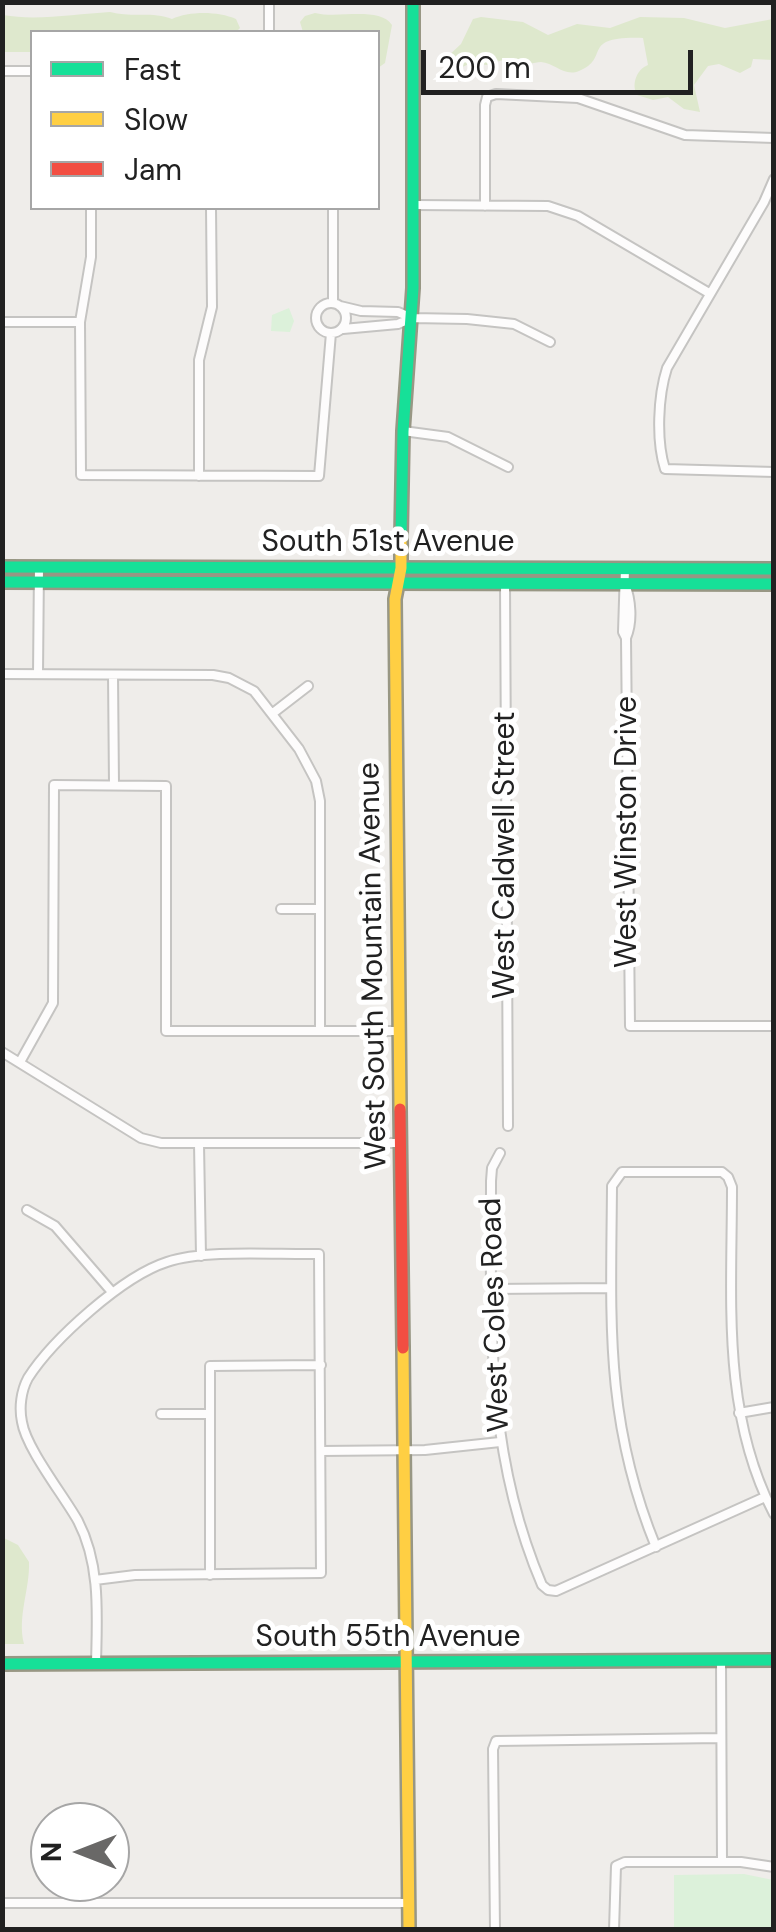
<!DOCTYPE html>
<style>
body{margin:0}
#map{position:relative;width:776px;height:1932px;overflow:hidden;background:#efedea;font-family:"DM Sans",sans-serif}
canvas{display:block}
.frame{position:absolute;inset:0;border:5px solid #212121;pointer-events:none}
.legend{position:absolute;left:30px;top:30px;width:350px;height:180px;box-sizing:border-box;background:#fff;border:2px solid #a6a6a6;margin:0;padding:12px 18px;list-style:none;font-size:30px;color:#212121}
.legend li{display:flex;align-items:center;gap:20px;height:50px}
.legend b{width:50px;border:2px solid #a6a6a6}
.north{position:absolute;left:30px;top:1802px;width:100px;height:100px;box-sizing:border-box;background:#fff;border:2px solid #a6a6a6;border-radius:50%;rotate:270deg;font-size:28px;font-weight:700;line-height:40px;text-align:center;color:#212121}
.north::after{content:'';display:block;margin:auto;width:35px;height:45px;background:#696867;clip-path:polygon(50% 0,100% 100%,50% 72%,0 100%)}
.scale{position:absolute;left:421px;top:50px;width:272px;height:45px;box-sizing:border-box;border:5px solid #212121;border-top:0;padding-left:12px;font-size:30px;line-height:35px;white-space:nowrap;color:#212121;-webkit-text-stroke:8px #fff;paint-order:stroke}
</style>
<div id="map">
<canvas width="776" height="1932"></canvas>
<div class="frame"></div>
<ul class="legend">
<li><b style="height:12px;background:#16e098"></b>Fast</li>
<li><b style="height:12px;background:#ffcf43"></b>Slow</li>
<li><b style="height:12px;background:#f24e42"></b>Jam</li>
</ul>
<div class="north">N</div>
<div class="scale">200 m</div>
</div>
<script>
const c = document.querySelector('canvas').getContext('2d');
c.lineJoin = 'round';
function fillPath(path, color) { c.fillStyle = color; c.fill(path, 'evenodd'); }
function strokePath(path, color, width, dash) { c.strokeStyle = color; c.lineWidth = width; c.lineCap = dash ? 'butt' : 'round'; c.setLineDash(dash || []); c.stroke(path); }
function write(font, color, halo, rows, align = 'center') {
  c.font = font + ' "DM Sans",sans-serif'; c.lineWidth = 10; c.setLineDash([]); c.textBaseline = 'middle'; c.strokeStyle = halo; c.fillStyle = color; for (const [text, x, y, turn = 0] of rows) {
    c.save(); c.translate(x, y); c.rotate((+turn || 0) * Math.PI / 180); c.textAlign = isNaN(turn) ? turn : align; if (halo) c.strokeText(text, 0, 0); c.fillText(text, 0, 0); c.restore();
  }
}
fillPath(new Path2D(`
 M110,12C132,18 153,11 172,19C189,11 218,11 236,19L240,28L236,32H32V52H3V15C36,21 75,14 110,12Z
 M315,13C338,19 379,6 392,25L385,63L378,68V32H303L300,22L305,16Z
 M481,17L523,22L548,35L577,24L610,28L640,17L684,18L725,28L773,19V60L753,59L751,67L740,73L719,64L708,66L694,85L700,112L684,109L668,97L653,100L637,95C631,84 637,69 648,65L643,38C578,36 612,58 579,71C564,77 555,63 541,62C534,62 525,66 518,67L506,59L487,65L471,63L443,76L447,57L461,44L473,19Z
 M2,1537L18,1545L29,1562C30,1589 17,1617 24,1644H3Z`), '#dee8cd');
fillPath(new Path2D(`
 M289,308L294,321L290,332L271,331L272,315Z
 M744,1874L773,1880V1929H674V1875Z`), '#dcf1da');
const street = new Path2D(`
 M269,2V32
 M2,71H32
 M774,179L764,202L667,368C658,396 656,441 665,469L774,472
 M414,205L548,206L578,216L709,293
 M485,206V105L487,97L496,94L578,98L685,135L774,138
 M91,208V257L80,322L81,475L319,476L331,333
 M333,303V208
 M316 318a15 15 0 1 1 30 0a15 15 0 1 1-30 0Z
 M340,306L361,311L398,312L412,318L467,319L514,324L550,342
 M2,322H80
 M343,329L398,324L412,318
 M403,431L448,437L508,467
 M199,476V360L212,307L211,208
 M625,569L623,632L626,638L630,1026H774
 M505,584L508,1126
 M625,584C631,600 633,622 626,638
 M2,674L213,675L229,678L254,691L299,749L316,781L320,801V1031
 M38,674L39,567
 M113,675L114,785
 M273,713L308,686
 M281,909H320
 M2,1052L141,1138L161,1143H401
 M20,1062L53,1003L54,785L166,786V1031H399
 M199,1144L201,1256
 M500,1153L492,1168L491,1181C491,1321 485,1452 542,1585L548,1590L556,1591L765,1497
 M27,1210L55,1226L112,1292
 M491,1289L611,1288
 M739,1413L774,1407
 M161,1414H210
 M321,1451L425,1450L500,1442
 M656,1547C604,1420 611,1319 612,1186L622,1172H722L728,1177L732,1187C732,1298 721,1413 774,1514
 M210,1575V1366L321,1365
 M95,1580L135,1575L321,1573L319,1254C276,1255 206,1249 167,1262C123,1276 53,1339 28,1378C21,1391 19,1408 22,1422C26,1448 64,1496 78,1521C101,1565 97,1616 96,1664
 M721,1660L722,1862
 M2,1903H408
 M495,1930L493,1749L496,1741L721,1738
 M614,1930L616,1866L625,1862H741L774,1867`);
const fast = new Path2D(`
 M401,537L403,431L413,288V2
 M2,567L774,569
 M2,582L774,584
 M2,1664L774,1660`);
const slow = new Path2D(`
 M400,1109L395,599L401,568V537
 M403,1348L409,1930`);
const jam = new Path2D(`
 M400,1109L403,1348`);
strokePath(street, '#c5c4c2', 12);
strokePath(fast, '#989784', 16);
strokePath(slow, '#989784', 16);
strokePath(jam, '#989784', 16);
strokePath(street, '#fdfcfc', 8);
strokePath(fast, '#16e098', 11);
strokePath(slow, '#ffcf43', 11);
strokePath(jam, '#f24e42', 11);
write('30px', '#212121', '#fff', [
 ["South 51st Avenue",388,543],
 ["West Winston Drive",628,832,-90],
 ["West Caldwell Street",506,855,-90],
 ["West South Mountain Avenue",374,966,-91],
 ["West Coles Road",496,1315,-92],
 ["South 55th Avenue",388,1638]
]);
</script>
